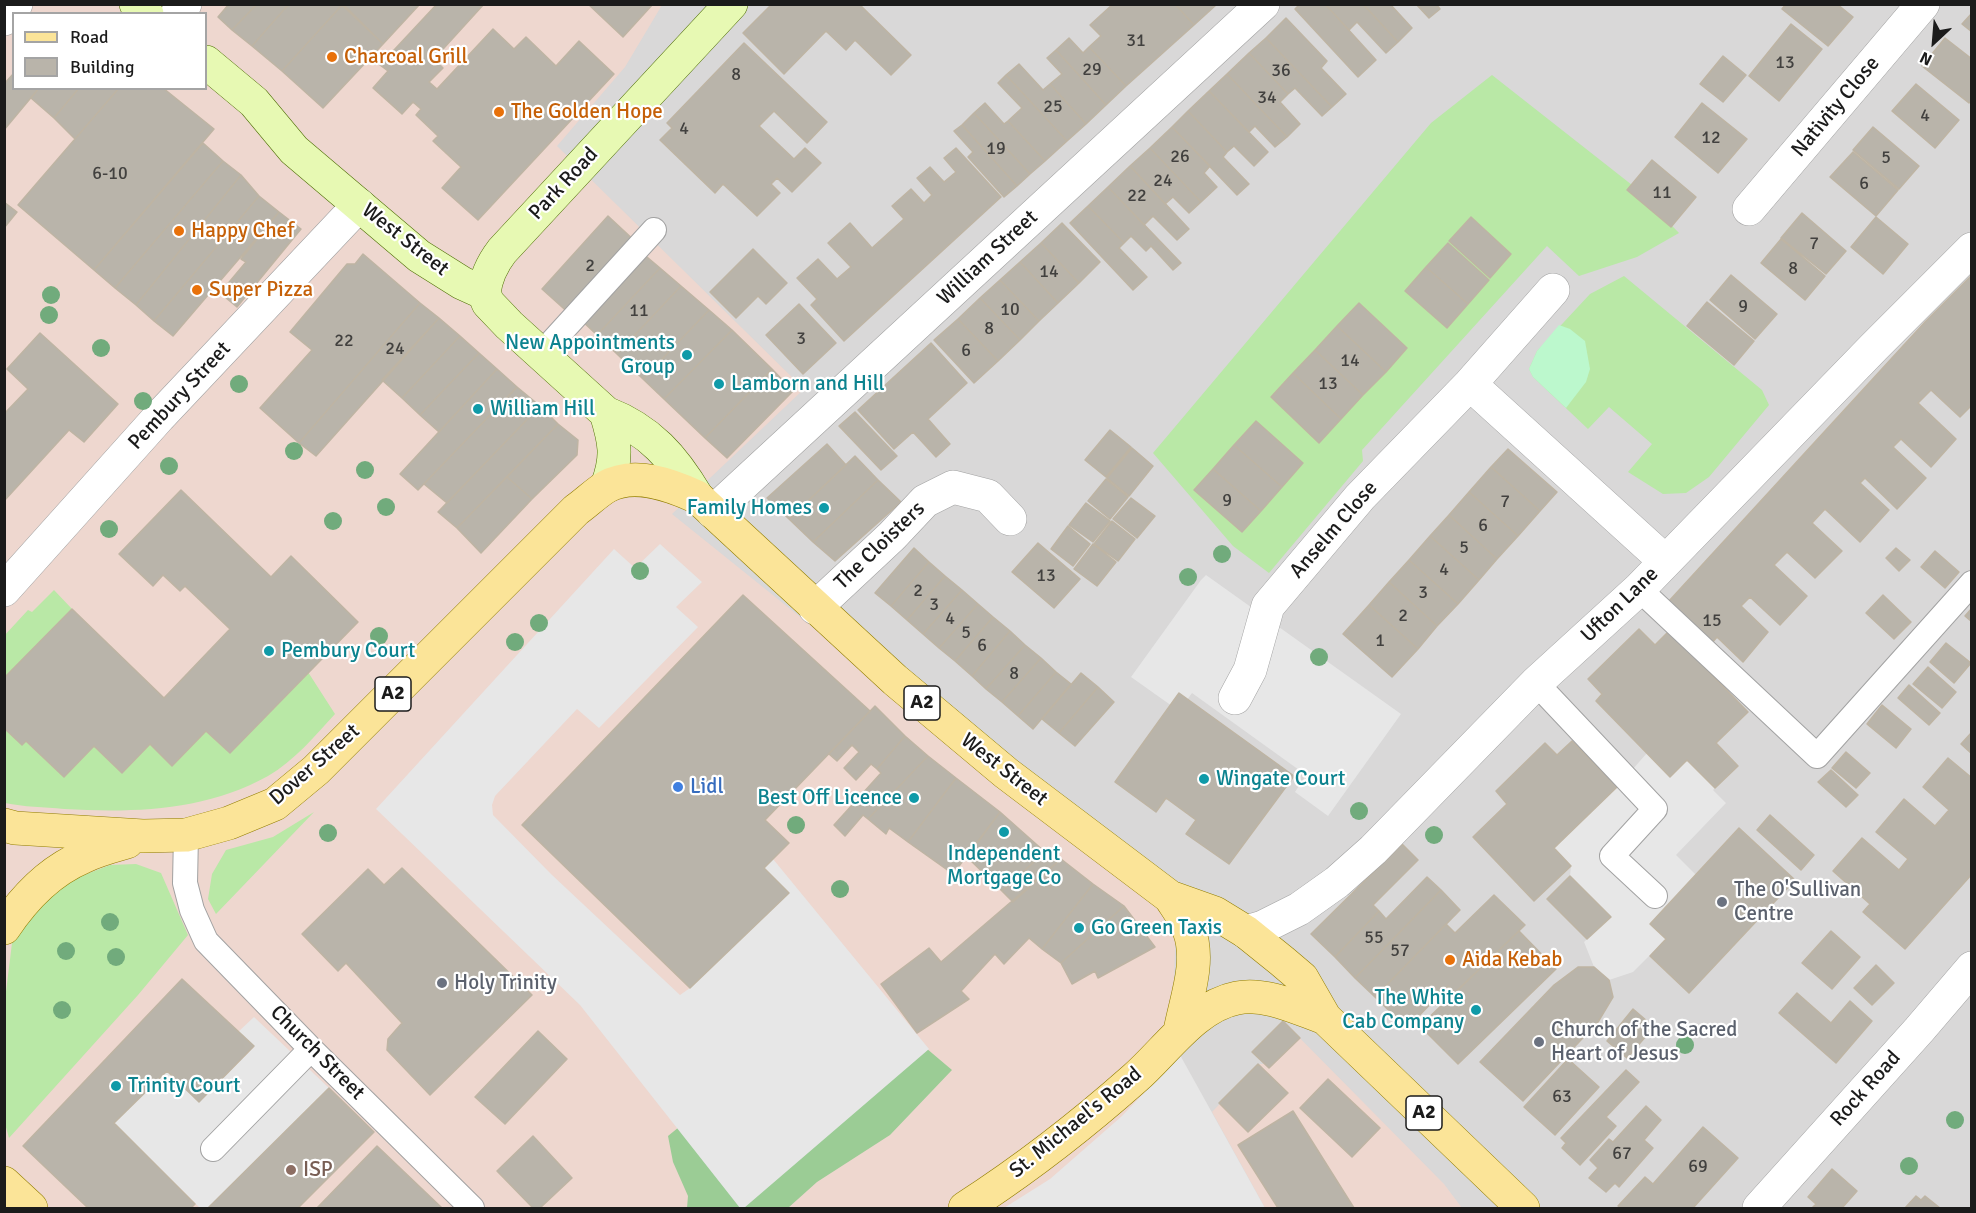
<!DOCTYPE html>
<style>
body{margin:0}
#map{position:relative;width:1976px;height:1213px;overflow:hidden;background:#edebe1;font-family:Signika,sans-serif}
canvas{display:block}
.frame{position:absolute;inset:0;border:6px solid #1b1b1b;pointer-events:none}
.legend{position:absolute;left:12px;top:12px;width:195px;height:78px;box-sizing:border-box;background:#fff;border:2px solid #a4a4a4;margin:0;padding:8px 10px;list-style:none;font-size:18px;color:#1b1b1b}
.legend li{display:flex;align-items:center;gap:12px;height:30px}
.legend b{width:30px;border:2px solid #a4a4a4}
.north{position:absolute;left:1904px;top:12px;width:60px;height:60px;-webkit-text-stroke:4px #fff;paint-order:stroke;rotate:206deg;font-size:16px;font-weight:700;line-height:24px;text-align:center;color:#1b1b1b}
.north::after{content:'';display:block;margin:auto;width:21px;height:27px;background:#1b1b1b;clip-path:polygon(50% 0,100% 100%,50% 72%,0 100%)}
</style>
<div id="map">
<canvas width="1976" height="1213"></canvas>
<div class="frame"></div>
<ul class="legend">
<li><b style="height:8px;background:#fbe498"></b>Road</li>
<li><b style="height:16px;background:#b9b4aa"></b>Building</li>
</ul>
<div class="north">N</div>
</div>
<script>
const c = document.querySelector('canvas').getContext('2d');
c.lineJoin = 'round';
function fillPath(path, color) { c.fillStyle = color; c.fill(path, 'evenodd'); }
function strokePath(path, color, width, dash) { c.strokeStyle = color; c.lineWidth = width; c.lineCap = dash ? 'butt' : 'round'; c.setLineDash(dash || []); c.stroke(path); }
function write(font, color, halo, rows, align = 'center') {
  c.font = font + ' Signika,sans-serif'; c.lineWidth = 4.5; c.setLineDash([]); c.textBaseline = 'middle'; c.strokeStyle = halo; c.fillStyle = color; for (const [text, x, y, turn = 0] of rows) {
    c.save(); c.translate(x, y); c.rotate((+turn || 0) * Math.PI / 180); c.textAlign = isNaN(turn) ? turn : align; if (halo) c.strokeText(text, 0, 0); c.fillText(text, 0, 0); c.restore();
  }
}
fillPath(new Path2D(`
 M5,5H1971V1208H5ZM14,14H206V88H14Z`), '#d9d8d8');
fillPath(new Path2D(`
 M4,5H662L625,67L557,146L804,389L672,514L1176,919L1174,982L1180,1031L1181,1057L1139,1115L1020,1208H7L5,1206ZM14,14H206V88H14Z
 M1283,1021L1444,1184L1462,1208H1265L1212,1112L1258,1064H1264L1252,1052Z`), '#eed7cf');
fillPath(new Path2D(`
 M1492,75L1632,185L1679,233L1637,257L1579,276L1547,246L1362,450L1363,461L1269,573L1233,546L1153,453L1431,123Z
 M1624,276L1762,390L1769,405L1709,477L1686,493L1663,494L1628,472L1652,444L1609,407L1588,429L1533,377L1529,369L1537,351L1590,294Z
 M54,590L72,609L5,678L4,636L28,610L32,612Z
 M308,672L335,714C315,736 294,761 268,776C206,811 133,813 64,809C44,807 24,807 5,803L4,728L22,745L26,741L64,777L94,746L122,773L150,744L172,765L206,731L230,753Z
 M314,812L216,914L208,899L212,874L226,850L273,837Z
 M136,864L161,873L188,935L138,995L9,1138L4,1120V1008L12,943L31,913L63,883L110,865Z`), '#b9e8a6');
fillPath(new Path2D(`
 M881,1010L952,1070L890,1135L817,1182L788,1208H687L688,1196L673,1162L668,1136L695,1114Z`), '#9bcc95');
fillPath(new Path2D(`
 M1559,325L1570,329L1585,341L1590,369L1586,382L1566,408L1533,377L1529,369L1537,351Z`), '#bcf8cd');
fillPath(new Path2D(`
 M660,544L702,582L676,607L698,627L599,728L577,709L495,796L492,805L493,815L551,874L680,995L690,988L788,893L764,868L773,859L929,1049L744,1208H740L580,1005L376,809L614,549L635,568Z
 M1206,575L1401,714L1328,816L1295,792L1306,775L1192,693L1179,711L1131,677L1201,580Z
 M1647,753L1670,777L1687,760L1715,788L1713,790L1726,803L1676,855L1696,875L1650,924L1666,939L1633,972L1609,980L1594,967L1584,942L1611,916L1570,876L1571,866L1554,848L1617,787Z
 M254,1017L329,1088L208,1208H200L114,1123L167,1071L199,1102L254,1047L238,1032Z
 M1180,1055L1265,1208H1004L1050,1179L1122,1116Z`), '#e7e7e7');
const building = new Path2D(`
 M229,4H257L232,30L218,17Z
 M257,4H289L252,46L232,30Z
 M289,4H343L282,71L252,46Z
 M343,4H420L383,44Z
 M437,4H484L434,59L443,68L429,82L437,89L493,29L514,49L526,37L556,66L579,41L614,74L478,220L442,188L461,167L433,141L438,136L416,115L421,109L413,102L402,114L373,88L388,71L380,65Z
 M588,4H653L623,37Z
 M772,4H859L911,55L891,75L855,40L846,50L826,31L784,74L743,33Z
 M1113,4H1175L1194,25L1126,86L1089,47L1101,36L1090,25Z
 M1175,4H1215L1216,5L1194,25Z
 M1300,4H1325L1376,60L1358,77L1295,9Z
 M1325,4H1363L1398,42L1386,53L1357,22L1349,30Z
 M1363,4H1390L1412,28L1398,42Z
 M1416,4H1436L1440,9L1429,18Z
 M1786,4H1837L1853,17L1828,46L1782,9Z
 M342,5L383,44L323,108L282,71Z
 M1972,13V32L1962,24Z
 M1286,18L1327,61L1321,68L1346,94L1332,107L1266,38Z
 M1791,24L1822,49L1779,101L1749,76Z
 M1069,38L1083,53L1089,47L1126,86L1106,105L1056,50Z
 M1266,38L1332,107L1322,116L1295,88L1288,94L1249,53Z
 M1945,38L1972,59V101L1969,103L1922,66Z
 M744,43L827,122L807,143L774,111L759,126L794,159L805,148L821,163L792,192L777,178L771,184L780,193L757,216L723,184L715,193L660,140L672,128L667,123Z
 M1056,50L1106,105L1086,124L1050,84L1062,74L1047,58Z
 M1249,53L1288,94L1280,102L1300,124L1287,137L1227,74Z
 M1723,56L1746,75L1723,102L1700,84Z
 M1019,64L1043,90L1050,84L1086,124L1067,141L1006,75Z
 M14,73V88H39L4,130V84Z
 M1227,74L1287,137L1275,147L1255,126L1249,132L1209,91Z
 M1006,75L1067,141L1045,161L1008,121L1022,108L998,83Z
 M1916,84L1959,120L1935,148L1892,111Z
 M39,88H79L54,118L31,98Z
 M79,88H119L75,139L54,118Z
 M119,88H163L214,129L94,270L18,205Z
 M1209,91L1268,152L1254,166L1234,146L1227,152L1188,111Z
 M985,103L1004,124L1008,121L1045,161L1030,174L974,113Z
 M1702,103L1747,139L1718,173L1675,137Z
 M1188,111L1227,152L1223,157L1249,184L1237,195L1172,127Z
 M974,113L1030,174L1017,186L962,125Z
 M962,125L1017,186L1004,197L968,157L973,152L954,131Z
 M1172,127L1210,166L1204,173L1217,187L1201,202L1150,148Z
 M1873,127L1919,166L1899,189L1853,150Z
 M203,143L223,161L115,288L94,270Z
 M956,148L1001,197L844,341L811,305L817,299L797,278L818,259L837,279L851,267L828,243L850,223L872,248L904,219L892,206L911,189L924,203L932,195L917,178L930,167L944,182L956,172L944,158Z
 M1150,148L1201,202L1189,213L1173,197L1165,204L1130,166Z
 M1853,152L1898,190L1876,216L1830,177Z
 M1652,160L1696,197L1671,227L1627,190Z
 M223,161L241,175L136,305L115,288Z
 M1130,166L1189,229L1177,240L1153,216L1144,225L1108,187Z
 M241,175L259,196L154,321L136,305Z
 M1108,187L1181,263L1173,270L1151,246L1146,251L1131,236L1124,243L1088,206Z
 M259,196L279,212L173,336L154,321Z
 M4,202L17,212L4,228Z
 M1088,206L1124,243L1119,248L1147,277L1133,290L1070,223Z
 M279,212L301,229L237,307L220,293L246,262L241,259Z
 M1802,213L1846,251L1826,274L1781,238Z
 M608,216L638,244L572,316L542,289Z
 M1471,217L1511,254L1490,278L1449,241Z
 M1876,217L1908,244L1883,274L1851,247Z
 M1062,223L1100,262L1079,283L1041,243Z
 M1781,239L1825,276L1805,300L1761,263Z
 M1041,243L1079,283L1058,303L1020,262Z
 M1448,243L1489,280L1468,304L1426,267Z
 M753,249L787,283L766,304L758,296L736,318L710,292Z
 M641,252L660,268L597,335L579,318Z
 M363,254L420,303L299,443L260,408L312,350L290,332L347,264H355Z
 M1020,262L1058,303L1039,321L1000,280Z
 M1426,267L1468,304L1447,328L1405,291Z
 M660,268L681,286L617,354L597,335Z
 M1731,275L1777,314L1755,339L1710,300Z
 M1972,275V405L1960,417L1931,390L1918,403L1956,439L1931,467L1901,439L1893,447L1926,478L1897,509L1865,478L1860,483L1889,510L1860,542L1825,509L1812,523L1842,551L1815,578L1787,552L1774,565L1807,596L1780,625L1750,597L1741,606L1768,632L1743,662L1717,637L1711,644L1669,601L1925,322Z
 M1000,280L1039,321L1020,340L980,298Z
 M681,286L709,310L643,379L617,354Z
 M980,298L1020,340L998,361L958,319Z
 M1707,302L1754,341L1734,365L1687,326Z
 M420,303L439,318L316,456L299,443Z
 M1359,303L1407,348L1386,372L1337,326Z
 M799,304L836,343L803,374L766,335Z
 M709,310L732,330L664,399L643,379Z
 M439,318L460,336L402,398L382,380Z
 M958,319L998,361L974,383L934,340Z
 M1337,326L1386,372L1363,395L1315,350Z
 M732,330L772,369L705,438L664,399Z
 M40,333L118,404L84,442L69,430L4,501V414L28,389L7,369Z
 M460,336L479,353L420,415L402,398Z
 M931,343L967,383L928,419L950,444L936,457L913,432L894,449L858,410Z
 M1315,350L1363,395L1341,419L1293,373Z
 M479,353L497,369L439,432L420,415Z
 M497,369L517,387L418,490L400,474Z
 M772,369L793,391L727,458L705,438Z
 M1293,373L1341,419L1319,443L1271,397Z
 M517,387L540,406L447,503L424,484Z
 M540,406L558,424L457,528L438,512Z
 M855,412L897,456L881,470L839,426Z
 M1256,421L1303,463L1282,487L1234,445Z
 M558,424L578,440L577,455L532,499L507,477Z
 M1110,430L1131,447L1106,477L1085,460Z
 M827,444L846,465L789,519L767,498Z
 M1234,445L1282,487L1261,511L1213,469Z
 M1132,448L1153,466L1129,496L1107,478Z
 M1508,449L1557,492L1540,511L1491,467Z
 M855,456L878,480L813,542L789,519Z
 M1491,467L1540,511L1518,536L1469,492Z
 M1213,469L1261,511L1242,532L1194,490Z
 M507,477L532,499L481,553L457,528Z
 M1106,479L1128,497L1110,519L1088,501Z
 M878,480L901,502L835,561L813,542Z
 M181,490L271,577L291,556L358,622L230,753L206,731L172,766L150,744L122,773L94,746L64,777L26,741L22,745L4,728V678L72,609L164,698L230,629L185,586L180,591L163,575L153,586L119,554Z
 M1469,492L1518,536L1497,559L1449,515Z
 M1131,498L1155,516L1137,538L1113,519Z
 M1086,503L1110,521L1093,542L1069,525Z
 M1449,515L1497,559L1479,580L1430,536Z
 M1112,521L1135,539L1118,561L1094,544Z
 M1068,526L1090,544L1073,566L1051,549Z
 M1430,536L1479,580L1458,604L1409,560Z
 M1038,543L1080,579L1054,608L1012,572Z
 M1093,544L1116,562L1097,586L1074,569Z
 M914,548L929,562L891,606L875,593Z
 M1896,548L1910,560L1899,571L1886,558Z
 M1935,551L1959,572L1945,588L1921,567Z
 M1409,560L1458,604L1437,626L1389,582Z
 M929,562L945,576L907,620L891,606Z
 M945,576L962,590L923,634L907,620Z
 M1389,582L1437,626L1418,649L1369,605Z
 M962,590L978,604L939,648L923,634Z
 M743,595L870,711L765,820L789,843L764,868L789,893L690,988L522,825Z
 M1883,595L1911,622L1894,639L1866,613Z
 M978,604L993,617L955,661L939,648Z
 M1369,605L1418,649L1392,677L1343,634Z
 M1972,608V622L1965,616Z
 M993,617L1010,631L972,676L955,661Z
 M1639,629L1655,645L1669,631L1748,712L1716,743L1738,766L1715,788L1687,760L1670,777L1596,701L1602,694L1588,679Z
 M1010,631L1025,645L986,689L972,676Z
 M1946,643L1971,663L1954,683L1930,662Z
 M1025,645L1041,658L1002,702L986,689Z
 M1041,658L1056,672L1018,716L1002,702Z
 M1928,667L1956,692L1942,708L1913,684Z
 M1056,672L1071,684L1033,729L1018,716Z
 M1081,673L1098,687L1059,733L1042,719Z
 M1909,685L1940,713L1929,725L1898,698Z
 M1098,687L1114,702L1075,746L1059,733Z
 M1179,693L1294,776L1229,864L1186,834L1196,820L1166,798L1156,812L1115,782Z
 M1882,705L1911,729L1896,748L1867,724Z
 M875,706L905,736L877,769L871,764L856,780L844,768L859,752L852,745L837,761L829,754Z
 M1972,732V754L1961,744Z
 M905,736L928,756L868,819L863,815L845,836L834,825L881,773L877,769Z
 M1572,741L1617,787L1554,848L1571,866L1534,901L1473,837L1507,804L1496,791L1545,743L1557,755Z
 M1846,752L1870,773L1856,788L1832,768Z
 M928,756L956,778L908,842L889,828L886,834L868,819Z
 M1948,758L1972,778V874L1905,949L1863,912L1870,904L1833,871L1862,838L1899,870L1908,859L1876,832L1904,799L1935,826L1949,810L1923,787Z
 M1831,770L1858,795L1846,807L1818,782Z
 M956,778L1000,812L953,874L908,842Z
 M1000,812L1045,852L1002,891L967,857Z
 M1770,815L1814,855L1801,870L1757,830Z
 M1739,828L1795,880L1689,993L1650,956L1666,939L1650,924Z
 M1402,844L1418,860L1373,905L1379,911L1335,957L1311,934Z
 M1047,850L1061,859L1013,902L1002,891Z
 M1061,859L1093,884L1042,949L1029,938L1004,964L995,954L961,991L969,999L917,1033L881,984L929,948L941,962Z
 M402,868L532,995L430,1095L387,1050L388,1039L402,1023L346,963L338,971L302,934L368,869L384,885Z
 M1570,876L1611,917L1587,939L1547,899Z
 M1427,877L1441,890L1355,978L1335,957L1379,911L1386,919Z
 M1093,884L1124,906L1061,963L1042,949Z
 M1441,890L1460,910L1375,997L1355,978Z
 M1494,895L1525,925L1455,993L1448,986L1407,1028L1375,997L1446,924L1455,933Z
 M1124,906L1155,947L1098,978L1095,971L1072,984L1061,963Z
 M1519,931L1556,969L1458,1064L1420,1026Z
 M1831,931L1860,957L1832,989L1802,963Z
 M1876,965L1894,983L1872,1005L1854,988Z
 M1578,967H1594L1609,980L1613,997L1598,1022L1523,1101L1480,1062L1554,985Z
 M182,979L254,1046L199,1102L167,1071L114,1123L195,1204L191,1208H88L23,1146Z
 M1797,993L1831,1023L1850,1001L1872,1021L1836,1063L1779,1013Z
 M1633,1009L1654,1027L1627,1058L1607,1041Z
 M1283,1021L1300,1038L1269,1068L1252,1052Z
 M538,1031L567,1059L505,1124L475,1097Z
 M1568,1059L1599,1087L1555,1135L1524,1107Z
 M1258,1064L1288,1093L1248,1132L1219,1103Z
 M1626,1070L1639,1082L1606,1117L1616,1126L1580,1165L1562,1148L1566,1143L1561,1138Z
 M1328,1079L1380,1128L1352,1157L1300,1108Z
 M329,1088L374,1132L298,1208H208Z
 M1646,1106L1661,1120L1644,1140L1653,1148L1619,1187L1615,1183L1606,1192L1589,1178L1598,1168L1590,1160L1609,1139L1613,1142Z
 M1293,1111L1354,1208H1278L1238,1145Z
 M1703,1127L1738,1158L1693,1208H1621L1618,1206L1645,1177L1653,1184Z
 M533,1136L572,1178L540,1208H533L497,1171Z
 M377,1146L442,1208H317Z
 M1832,1169L1857,1191L1842,1208H1812L1816,1204L1808,1197Z
 M1916,1196L1921,1200L1925,1196L1940,1208H1905Z`);
fillPath(building, '#b9b4aa');
strokePath(building, '#beb4a3', 1.5);
const lane = new Path2D(`
 M541,354L654,230
 M1639,589L1817,756L1972,583
 M1536,683L1655,809L1612,856L1655,896
 M186,835L185,883L192,910L206,941L311,1049L472,1208
 M213,1149L311,1049`);
const street = new Path2D(`
 M177,14L185,4
 M4,19L16,4
 M1749,209L1923,4
 M1470,384L1553,290
 M713,512L1263,4
 M4,590L159,417L359,205
 M815,608L892,536L925,501L953,487L988,496L1010,519
 M1235,698L1250,670L1268,606L1360,497L1470,384L1665,561
 M1246,932L1263,927L1299,909L1337,882L1373,850L1536,683L1639,589L1874,347L1972,249
 M1759,1208L1919,1030L1972,968`);
const secondary = new Path2D(`
 M136,4L147,14
 M206,62L254,102L294,150L419,256L462,283L484,293L488,303L509,325L606,413C650,430 674,458 697,497
 M484,293C486,276 492,264 502,251L731,4
 M606,413C615,442 618,457 607,486`);
const primary = new Path2D(`
 M4,825L15,828L143,836L186,835L229,823L275,804L316,770L576,510C586,503 596,493 606,487C634,471 671,485 697,497L895,680L1006,773L1170,897L1215,913L1246,932L1282,961L1302,978L1325,1018L1523,1208
 M1170,897C1177,908 1185,918 1189,930C1201,962 1186,999 1180,1031
 M4,928C24,898 50,871 83,857C97,850 113,846 127,842
 M4,1183L31,1208
 M965,1208C1024,1170 1082,1125 1135,1078C1165,1052 1195,1006 1237,998C1266,992 1299,1009 1325,1018`);
strokePath(lane, '#a2a2a2', 26);
strokePath(street, '#a2a2a2', 34);
strokePath(secondary, '#4f6f05', 34);
strokePath(primary, '#927e01', 34);
strokePath(lane, '#fff', 24);
strokePath(street, '#fff', 33);
strokePath(secondary, '#e7f9b3', 33);
strokePath(primary, '#fbe498', 33);
c.fillStyle = '#71ab7c';
for (const [x, y] of [
 [51,295],
 [49,315],
 [101,348],
 [239,384],
 [143,401],
 [294,451],
 [169,466],
 [365,470],
 [386,507],
 [333,521],
 [109,529],
 [1222,554],
 [640,571],
 [1188,577],
 [539,623],
 [379,636],
 [515,642],
 [1319,657],
 [1359,811],
 [796,825],
 [328,833],
 [1434,835],
 [840,889],
 [110,922],
 [66,951],
 [116,957],
 [62,1010],
 [1685,1045],
 [1955,1120],
 [1909,1166]
]) { c.beginPath(); c.arc(x, y, 9, 0, 2 * Math.PI); c.fill(); }
for (const [x, y, r, color] of [
 [332,57,6,"#e8710a"],
 [499,112,6,"#e8710a"],
 [179,231,6,"#e8710a"],
 [197,290,6,"#e8710a"],
 [687,355,6,"#0f9aa8"],
 [719,384,6,"#0f9aa8"],
 [478,409,6,"#0f9aa8"],
 [824,508,6,"#0f9aa8"],
 [269,651,6,"#0f9aa8"],
 [1204,779,6,"#0f9aa8"],
 [678,787,6,"#3f7fe0"],
 [914,798,6,"#0f9aa8"],
 [1004,832,6,"#0f9aa8"],
 [1722,902,6,"#6b7280"],
 [1079,928,6,"#0f9aa8"],
 [1450,960,6,"#e8710a"],
 [442,983,6,"#6b7280"],
 [1476,1010,6,"#0f9aa8"],
 [1539,1042,6,"#6b7280"],
 [116,1086,6,"#0f9aa8"],
 [291,1170,6,"#8d6e63"]
]) { const dot = new Path2D(); dot.arc(x, y, r, 0, 2 * Math.PI); c.fillStyle = color; c.fill(dot); strokePath(dot, '#fff', 2); }
write('18px', '#42413f', null, [
 ["31",1136,41],
 ["13",1785,63],
 ["29",1092,70],
 ["36",1281,71],
 ["8",736,75],
 ["34",1267,98],
 ["25",1053,107],
 ["4",1925,116],
 ["4",684,129],
 ["12",1711,138],
 ["19",996,149],
 ["26",1180,157],
 ["5",1886,158],
 ["6-10",110,174],
 ["24",1163,181],
 ["6",1864,184],
 ["11",1662,193],
 ["22",1137,196],
 ["7",1814,244],
 ["2",590,266],
 ["8",1793,269],
 ["14",1049,272],
 ["9",1743,307],
 ["10",1010,310],
 ["11",639,311],
 ["8",989,329],
 ["3",801,339],
 ["22",344,341],
 ["24",395,349],
 ["6",966,351],
 ["14",1350,361],
 ["13",1328,384],
 ["9",1227,501],
 ["7",1505,502],
 ["6",1483,526],
 ["5",1464,548],
 ["4",1444,570],
 ["13",1046,576],
 ["2",918,591],
 ["3",1423,593],
 ["3",934,605],
 ["2",1403,616],
 ["4",950,619],
 ["15",1712,621],
 ["5",966,633],
 ["1",1380,641],
 ["6",982,646],
 ["8",1014,674],
 ["55",1374,938],
 ["57",1400,951],
 ["63",1562,1097],
 ["67",1622,1154],
 ["69",1698,1167]
]);
for (const [x, y, w] of [
 [393,694,36],
 [922,703,36],
 [1424,1113,36]
]) { const box = new Path2D(); box.roundRect(x - w / 2, y - 17, w, 34, 4.5); c.fillStyle = '#fff'; c.fill(box); strokePath(box, '#1b1b1b', 1.5); }
write('bold 20px', '#1b1b1b', null, [
 ["A2",393,694],
 ["A2",922,703],
 ["A2",1424,1113]
]);
write('21px', '#c56008', '#fff', [
 ["Charcoal Grill",344,57],
 ["The Golden Hope",511,112],
 ["Happy Chef",191,231],
 ["Super Pizza",209,290],
 ["Aida Kebab",1462,960]
], 'left');
write('21px', '#1b1b1b', '#fff', [
 ["Nativity Close",1836,107,-50],
 ["Park Road",564,184,-47],
 ["West Street",405,240,38],
 ["William Street",988,258,-43],
 ["Pembury Street",180,396,-47],
 ["Anselm Close",1334,530,-49],
 ["The Cloisters",880,546,-44],
 ["Ufton Lane",1620,605,-44],
 ["Dover Street",315,765,-41],
 ["West Street",1004,770,38],
 ["Church Street",317,1053,45],
 ["Rock Road",1866,1089,-48],
 ["St. Michael's Road",1076,1123,-39]
]);
write('21px', '#0d838f', '#fff', [
 ["New Appointments",675,343,"right"],
 ["Group",675,367,"right"],
 ["Lamborn and Hill",731,384],
 ["William Hill",490,409],
 ["Family Homes",812,508,"right"],
 ["Pembury Court",281,651],
 ["Wingate Court",1216,779],
 ["Best Off Licence",902,798,"right"],
 ["Independent",1004,854,"center"],
 ["Mortgage Co",1004,878,"center"],
 ["Go Green Taxis",1091,928],
 ["The White",1464,998,"right"],
 ["Cab Company",1464,1022,"right"],
 ["Trinity Court",128,1086]
], 'left');
write('21px', '#366cbe', '#fff', [
 ["Lidl",690,787]
], 'left');
write('21px', '#5b616d', '#fff', [
 ["The O'Sullivan",1734,890],
 ["Centre",1734,914],
 ["Holy Trinity",454,983],
 ["Church of the Sacred",1551,1030],
 ["Heart of Jesus",1551,1054]
], 'left');
write('21px', '#785e54', '#fff', [
 ["ISP",303,1170]
], 'left');
</script>
